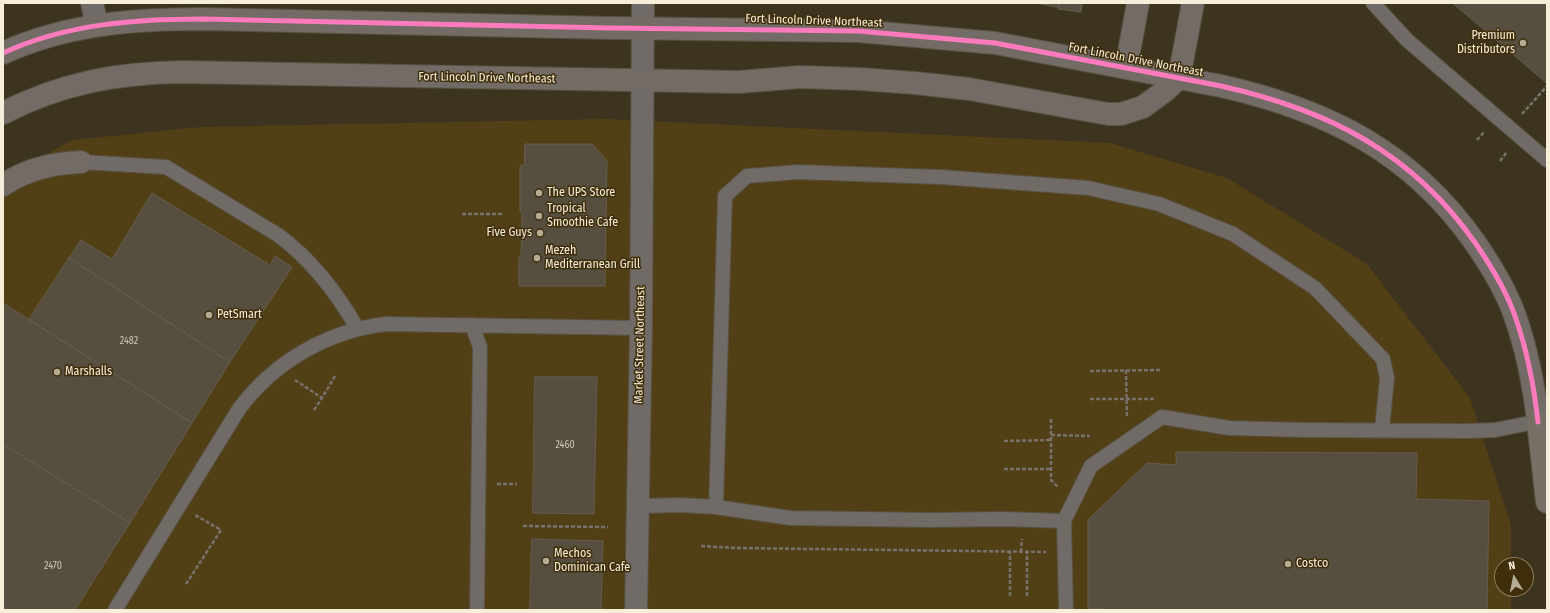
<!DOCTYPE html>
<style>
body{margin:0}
#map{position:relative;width:1550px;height:613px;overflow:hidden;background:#3d3420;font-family:"Fira Sans Condensed",sans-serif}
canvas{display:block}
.frame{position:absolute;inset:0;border:4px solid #f7eeda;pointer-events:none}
.north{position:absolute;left:1494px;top:557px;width:40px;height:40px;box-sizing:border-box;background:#3e2e09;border:1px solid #887b5d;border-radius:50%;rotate:350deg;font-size:11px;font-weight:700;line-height:16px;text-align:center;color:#f7eeda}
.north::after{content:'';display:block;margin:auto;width:14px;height:18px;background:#b6ad99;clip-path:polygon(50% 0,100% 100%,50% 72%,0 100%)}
</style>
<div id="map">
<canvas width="1550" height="613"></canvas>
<div class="frame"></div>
<div class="north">N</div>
</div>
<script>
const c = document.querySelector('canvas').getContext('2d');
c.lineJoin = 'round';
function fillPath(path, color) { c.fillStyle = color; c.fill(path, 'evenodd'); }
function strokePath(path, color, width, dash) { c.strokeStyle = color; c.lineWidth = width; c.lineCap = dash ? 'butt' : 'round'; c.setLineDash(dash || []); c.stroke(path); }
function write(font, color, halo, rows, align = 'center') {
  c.font = font + ' "Fira Sans Condensed",sans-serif'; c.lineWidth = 3; c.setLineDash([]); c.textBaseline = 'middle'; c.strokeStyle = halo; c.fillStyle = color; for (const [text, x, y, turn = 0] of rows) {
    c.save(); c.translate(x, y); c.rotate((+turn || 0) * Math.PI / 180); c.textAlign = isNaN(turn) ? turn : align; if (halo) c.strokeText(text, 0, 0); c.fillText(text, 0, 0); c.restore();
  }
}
fillPath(new Path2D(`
 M605,119L1110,143L1227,178L1367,264L1470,398L1511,525V565H1502V589H1511V610H3V179L72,140L201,127Z`), '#513f16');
const building = new Path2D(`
 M1036,3H1059V7Z
 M1059,3H1082L1081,12L1058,9Z
 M1453,3H1547V83Z
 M525,144H592L607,161L605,286H519V257L521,258L522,212H520V166L524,165Z
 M152,193L270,265L275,256L292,267L230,362L69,258L81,240L112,259Z
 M69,258L230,362L192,423L29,320Z
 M3,303L192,423L130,523L3,444Z
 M535,377H597L594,514L533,513Z
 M3,444L130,523L75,610H3Z
 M1176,452L1417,453L1416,499L1489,501L1487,610H1114L1088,608V520L1147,463L1176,465Z
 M532,539L603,541L601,610H530Z`);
fillPath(building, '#564f3f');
strokePath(building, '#645d4d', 1);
const lane = new Path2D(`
 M1373,3L1407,40L1547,160
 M81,162L166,167L278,235C312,260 337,293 357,328
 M472,325L480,347L477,610
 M638,506L681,505L716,507L790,518L931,520L1003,519L1064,521
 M716,507L725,196L747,176L798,172L940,177L1088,188L1159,204L1233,234L1315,288L1383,359L1387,378L1382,430
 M115,610L239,409C274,362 327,331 386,324L641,328
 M1066,610L1064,521L1091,466L1162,417L1229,428L1304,430L1467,431L1495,430L1545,420`);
const street = new Path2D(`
 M92,3L97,25
 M636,610L641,328L643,3`);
const secondary = new Path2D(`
 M3,53C66,24 134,19 203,19L610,28L858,31L995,43L1221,86C1328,110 1412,152 1476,244C1491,266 1506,290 1515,316C1527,350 1534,386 1538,422
 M1126,68L1138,3
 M3,113C62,83 117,73 182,72L739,82L800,77L860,79L915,83L969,89L1108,114H1121L1143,107L1166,90L1179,78L1193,3
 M3,185C27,169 52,163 81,162`);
const highway = new Path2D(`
 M1538,422L1547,502`);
strokePath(lane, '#585140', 16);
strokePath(street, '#585140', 24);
strokePath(secondary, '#585140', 24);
strokePath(highway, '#585140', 24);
strokePath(new Path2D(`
 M1522,114L1547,86
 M1477,140L1485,131
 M1500,161L1507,152
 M462,214H502
 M1126,370L1127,418
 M1090,371L1162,370
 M295,380L322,398L335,376
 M1090,399H1154
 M314,410L322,398
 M1051,419V480L1058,487
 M1051,435L1090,436
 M1004,441L1051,440
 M1004,469H1051
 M497,484H517
 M523,526L608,527
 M701,546L737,548L1046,552
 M1021,552L1022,539
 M186,584L221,530L195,515
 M1010,596V552
 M1027,596V552`), '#78726c', 2.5, [4, 2]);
strokePath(lane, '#706b66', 14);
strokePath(street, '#706b66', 22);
strokePath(secondary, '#736b65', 22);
strokePath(highway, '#767066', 22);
strokePath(new Path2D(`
 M3,53C66,24 134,19 203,19L610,28L858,31L995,43L1221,86C1328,110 1412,152 1476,244C1491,266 1506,290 1515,316C1527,350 1534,386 1538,422`), '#fd7abc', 5);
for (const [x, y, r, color] of [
 [1523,43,4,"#b6ad99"],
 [539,193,4,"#b6ad99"],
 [539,216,4,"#b6ad99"],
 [540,233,4,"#b6ad99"],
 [537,258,4,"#b6ad99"],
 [209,315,4,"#b6ad99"],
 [57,372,4,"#b6ad99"],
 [546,561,4,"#b6ad99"],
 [1288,564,4,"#b6ad99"]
]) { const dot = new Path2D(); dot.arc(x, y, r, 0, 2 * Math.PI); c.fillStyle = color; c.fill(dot); strokePath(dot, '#3e2e09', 1.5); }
write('10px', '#cfc6b3', null, [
 ["2482",129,341],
 ["2460",565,445],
 ["2470",53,566]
]);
write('12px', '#f7eeda', '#3e2e09', [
 ["Fort Lincoln Drive Northeast",814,21,2],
 ["Fort Lincoln Drive Northeast",1136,60,11],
 ["Fort Lincoln Drive Northeast",487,78,1],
 ["Market Street Northeast",640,345,-89]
]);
write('12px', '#f7eeda', '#3e2e09', [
 ["Premium",1515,36,"right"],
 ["Distributors",1515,50,"right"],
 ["The UPS Store",547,193],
 ["Tropical",547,209],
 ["Smoothie Cafe",547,223],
 ["Five Guys",532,233,"right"],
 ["Mezeh",545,251],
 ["Mediterranean Grill",545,265],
 ["PetSmart",217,315],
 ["Marshalls",65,372],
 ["Mechos",554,554],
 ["Dominican Cafe",554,568],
 ["Costco",1296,564]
], 'left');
</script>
